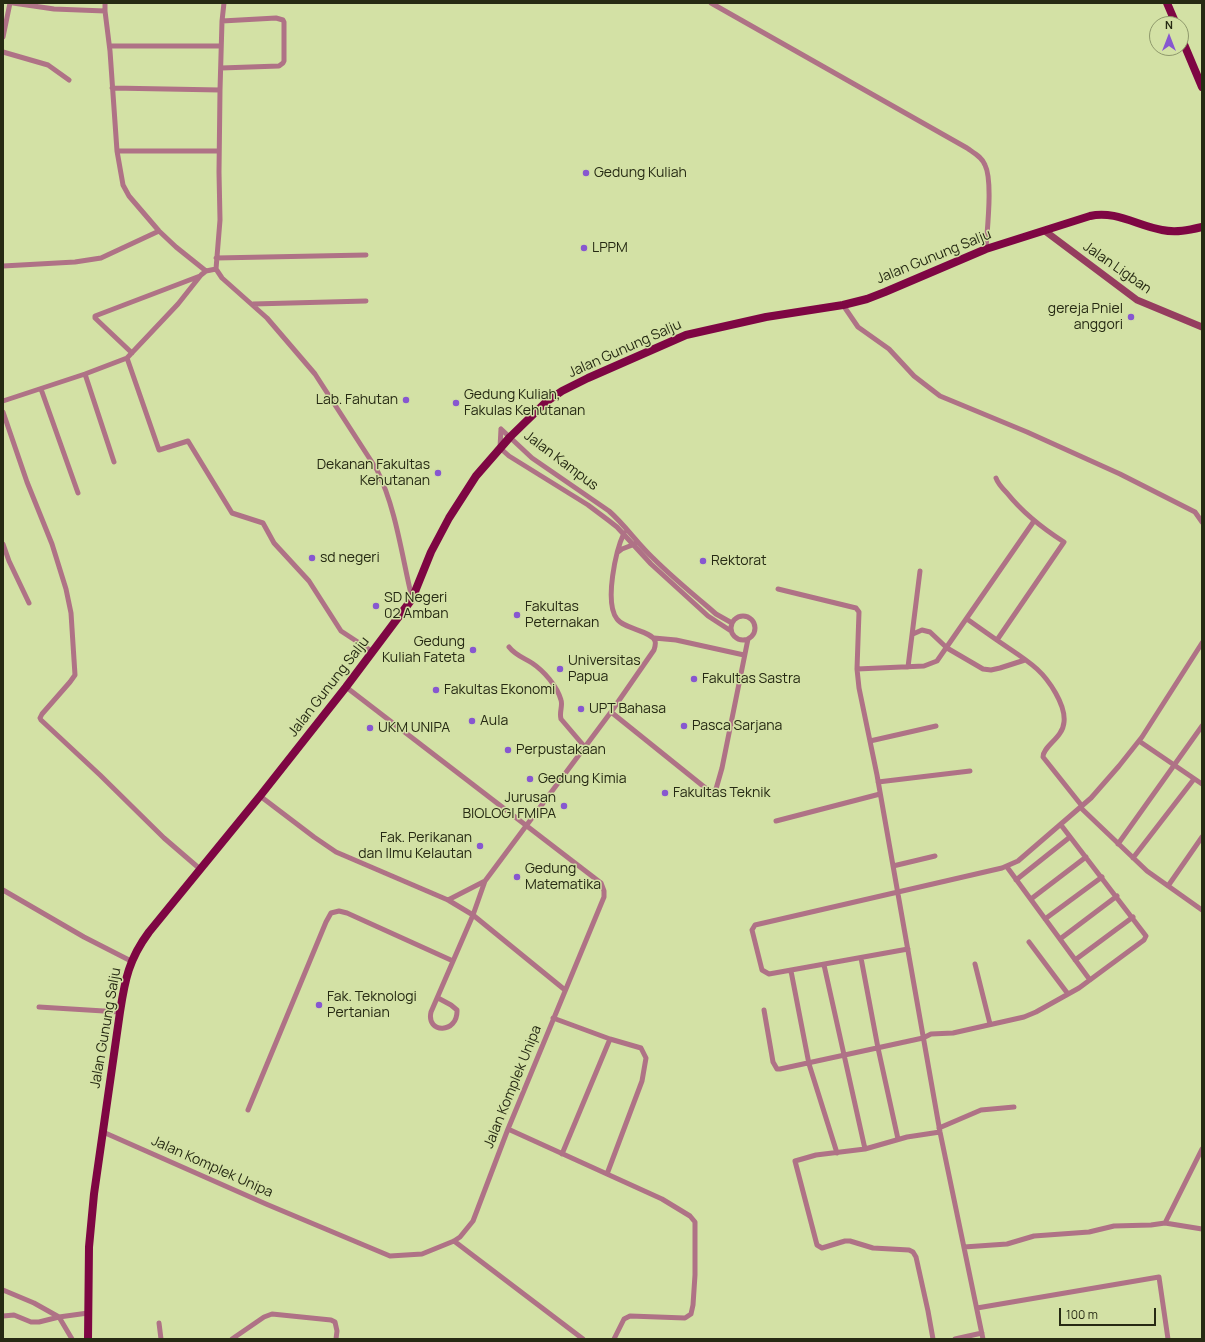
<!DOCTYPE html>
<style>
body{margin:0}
#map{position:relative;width:1205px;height:1342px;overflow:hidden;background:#d3e1a5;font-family:Manrope,sans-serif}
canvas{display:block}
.frame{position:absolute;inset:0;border:4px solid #262a13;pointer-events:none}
.north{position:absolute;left:1149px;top:16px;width:40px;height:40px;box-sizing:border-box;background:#d3e1a5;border:1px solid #8e986b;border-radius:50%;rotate:0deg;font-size:11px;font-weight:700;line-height:16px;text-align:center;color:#262a13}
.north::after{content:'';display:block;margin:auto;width:14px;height:18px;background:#8757d0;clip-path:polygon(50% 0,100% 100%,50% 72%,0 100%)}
.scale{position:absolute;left:1059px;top:1308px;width:97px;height:18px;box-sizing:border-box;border:2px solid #262a13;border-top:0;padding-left:5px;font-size:12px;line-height:14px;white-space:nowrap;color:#262a13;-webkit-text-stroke:3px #d3e1a5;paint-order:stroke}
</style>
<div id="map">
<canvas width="1205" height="1342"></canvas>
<div class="frame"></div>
<div class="north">N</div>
<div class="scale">100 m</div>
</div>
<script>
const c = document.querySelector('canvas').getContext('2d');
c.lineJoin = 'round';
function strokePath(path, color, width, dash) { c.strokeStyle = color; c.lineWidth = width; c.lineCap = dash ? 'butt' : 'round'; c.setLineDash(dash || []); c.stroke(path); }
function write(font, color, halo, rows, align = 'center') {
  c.font = font + ' Manrope,sans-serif'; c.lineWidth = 3; c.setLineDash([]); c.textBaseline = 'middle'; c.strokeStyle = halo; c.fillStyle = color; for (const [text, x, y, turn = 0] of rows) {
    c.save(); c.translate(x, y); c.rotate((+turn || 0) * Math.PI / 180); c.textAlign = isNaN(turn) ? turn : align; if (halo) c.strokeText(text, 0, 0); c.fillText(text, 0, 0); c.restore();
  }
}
strokePath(new Path2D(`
 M13,3L54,9L105,11
 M105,3V11L110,51L117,151L123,185L129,196L159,231L176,247L206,271
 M224,3L222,21L220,90L219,172L220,220L216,269L222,278L267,318L315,374L377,470C396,508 402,557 412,598
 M711,3L967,148C974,153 982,157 985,165C993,181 987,230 986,249
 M3,37L10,3
 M110,46H221
 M3,52L48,65L69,80
 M221,68L279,66L283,63L284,61V22L283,20L276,18L222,21
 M112,88L220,90
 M117,151H219
 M216,258L366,255
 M3,266L75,262L101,258L159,231
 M253,304L366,301
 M843,305L858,327L889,349L914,376L940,396L1027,432L1120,474L1195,512L1202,522
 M132,353L95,318V316L200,276
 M127,358L159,450L188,441L232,513L263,523L274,543L309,581L341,631L373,652
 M85,374L114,462
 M41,389L78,493
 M3,401L85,374L127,358L178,304L201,275L206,271L216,269
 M3,412L27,482L52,544L66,589L71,613L75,675L70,682L42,714L40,718L41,720L100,775L164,838L200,869
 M501,429L500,448L509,456L588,505L608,520L617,527L651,564L685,595L708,616L731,631
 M501,429L532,458L609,511C625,525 637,543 653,558C670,575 689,591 708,607L716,614L732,623
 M996,478C998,484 1003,489 1007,493C1023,513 1042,528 1064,542L997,640
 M3,544L9,561L29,603
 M618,552L622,549L635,544
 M778,589L856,608L859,612L857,669L859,688L877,775L940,1132L983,1339
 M731 628a12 12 0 1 1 24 0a12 12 0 1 1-24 0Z
 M967,619C981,629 995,639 1010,649C1019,655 1028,661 1037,669C1049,680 1066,705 1064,722C1063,738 1043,746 1043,757L1082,806
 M913,634L922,630L930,632L947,648L983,669L991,670L1000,668L1025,660
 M654,638L676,640L744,655
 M509,647C515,655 524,658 532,663C544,671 557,686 561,700C563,706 559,712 561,719L584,746
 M908,667L920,571
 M857,669L924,666L937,661L1034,521
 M611,712L654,650C655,647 656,644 655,641C652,631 624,629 617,619C604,602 616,550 624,533
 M870,741L936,726
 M1139,741L1202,784
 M878,782L970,771
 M260,796L314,837L336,852L448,900L473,915L565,990
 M1081,808L1147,871L1202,910
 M776,821L880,794
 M1118,844L1202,726
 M1133,858L1194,779
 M893,866L935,856
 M1007,867L1090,980
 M1016,880L1070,837
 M1168,886L1202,837
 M3,890L84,937L131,961
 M1031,899L1086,857
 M448,900L485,881
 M1045,919L1102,877
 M1060,939L1117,896
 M1029,942L1068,994
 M908,949L769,974L762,970L752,930L755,925L1002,868L1018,861L1091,798L1119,766L1142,737L1202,643
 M861,958L878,1048L898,1139
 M1075,960L1133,917
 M975,964L990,1024
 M824,965L865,1149
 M791,971L809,1064L837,1153
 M438,998L451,1005L457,1010C458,1034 426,1034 431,1012L473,915L485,881L611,712L708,790L714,791L716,789L722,768L748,639
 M39,1007L120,1012
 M764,1010L773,1062L777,1069H780L923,1038L931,1034L953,1033L1024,1017L1036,1012L1079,988L1144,940L1146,936L1061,825
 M553,1018L610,1039L641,1048L646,1058L642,1081L607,1174
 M248,1110L326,922L331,913L339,911L347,913L453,961
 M939,1128L981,1110L1014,1107
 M508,1129L662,1199L690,1216L695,1222V1275L693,1305L691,1314L685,1318L630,1316L624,1319L614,1339
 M103,1132L266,1204L390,1256L422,1254L454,1241L460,1237L473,1221L508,1129L604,897V891L601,883L346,687
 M562,1154L610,1039
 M1165,1223L1202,1229
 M454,1241L583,1339
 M964,1247L1007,1244L1034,1236L1089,1232L1114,1226L1151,1225L1165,1223L1202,1149
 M3,1290L34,1303L59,1317L88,1313
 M977,1308L1159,1277L1168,1339
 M3,1316L14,1315L31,1322H39L59,1317L72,1339
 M159,1323L161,1339
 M232,1339L264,1317L272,1314L331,1320L335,1322L337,1331L336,1339
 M933,1339L928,1311L916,1257L913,1252L909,1250L873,1248L850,1241H845L822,1248L817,1245L795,1161L816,1155L865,1149L907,1137L940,1132
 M955,1339L982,1333`), '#af7286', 5);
strokePath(new Path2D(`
 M1045,231L1137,300L1202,327`), '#953d5f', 7);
strokePath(new Path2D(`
 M1167,3L1176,24
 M1181,37L1202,87
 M88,1339L89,1247L94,1194L120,1012C125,979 129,959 149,932L260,796L346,687L412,599L431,552L449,518L476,476L510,437L546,402L562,391L588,378L686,335L766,317L843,305L867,299L885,292L986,249L1090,216C1115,210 1138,226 1162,230C1176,233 1189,230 1202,227`), '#7e0643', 8);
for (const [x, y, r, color] of [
 [586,173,4,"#8757d0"],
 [584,248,4,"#8757d0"],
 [1131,317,4,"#8757d0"],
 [406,400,4,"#8757d0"],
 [456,403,4,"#8757d0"],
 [438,473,4,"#8757d0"],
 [312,558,4,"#8757d0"],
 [703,561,4,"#8757d0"],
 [376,606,4,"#8757d0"],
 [517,615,4,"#8757d0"],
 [473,650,4,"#8757d0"],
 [560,669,4,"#8757d0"],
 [694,679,4,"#8757d0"],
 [436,690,4,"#8757d0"],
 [581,709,4,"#8757d0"],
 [472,721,4,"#8757d0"],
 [684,726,4,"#8757d0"],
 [370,728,4,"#8757d0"],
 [508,750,4,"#8757d0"],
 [530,779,4,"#8757d0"],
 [665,793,4,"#8757d0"],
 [564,806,4,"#8757d0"],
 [480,846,4,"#8757d0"],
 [517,877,4,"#8757d0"],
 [319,1005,4,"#8757d0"]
]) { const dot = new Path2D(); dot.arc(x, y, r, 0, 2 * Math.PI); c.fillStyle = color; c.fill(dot); strokePath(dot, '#d3e1a5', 1.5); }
write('14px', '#262a13', '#d3e1a5', [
 ["Gedung Kuliah",594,173],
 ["LPPM",592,248],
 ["gereja Pniel",1123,309,"right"],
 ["anggori",1123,325,"right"],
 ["Gedung Kuliah,",464,395],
 ["Fakulas Kehutanan",464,411],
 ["Lab. Fahutan",398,400,"right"],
 ["Dekanan Fakultas",430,465,"right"],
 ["Kehutanan",430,481,"right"],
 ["sd negeri",320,558],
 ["Rektorat",711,561],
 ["SD Negeri",384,598],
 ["02 Amban",384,614],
 ["Fakultas",525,607],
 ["Peternakan",525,623],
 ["Gedung",465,642,"right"],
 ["Kuliah Fateta",465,658,"right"],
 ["Universitas",568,661],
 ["Papua",568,677],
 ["Fakultas Sastra",702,679],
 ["Fakultas Ekonomi",444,690],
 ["UPT Bahasa",589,709],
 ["Aula",480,721],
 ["Pasca Sarjana",692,726],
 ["UKM UNIPA",378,728],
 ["Perpustakaan",516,750],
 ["Gedung Kimia",538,779],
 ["Fakultas Teknik",673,793],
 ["Jurusan",556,798,"right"],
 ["BIOLOGI FMIPA",556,814,"right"],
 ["Fak. Perikanan",472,838,"right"],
 ["dan Ilmu Kelautan",472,854,"right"],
 ["Gedung",525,869],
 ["Matematika",525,885],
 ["Fak. Teknologi",327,997],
 ["Pertanian",327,1013]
], 'left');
write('14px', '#262a13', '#d3e1a5', [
 ["Jalan Gunung Salju",934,257,-22],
 ["Jalan Ligban",1117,268,35],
 ["Jalan Gunung Salju",625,349,-24],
 ["Jalan Kampus",561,461,37],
 ["Jalan Gunung Salju",329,687,-52],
 ["Jalan Gunung Salju",106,1028,-80],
 ["Jalan Komplek Unipa",513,1087,-68],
 ["Jalan Komplek Unipa",212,1167,24]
]);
</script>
